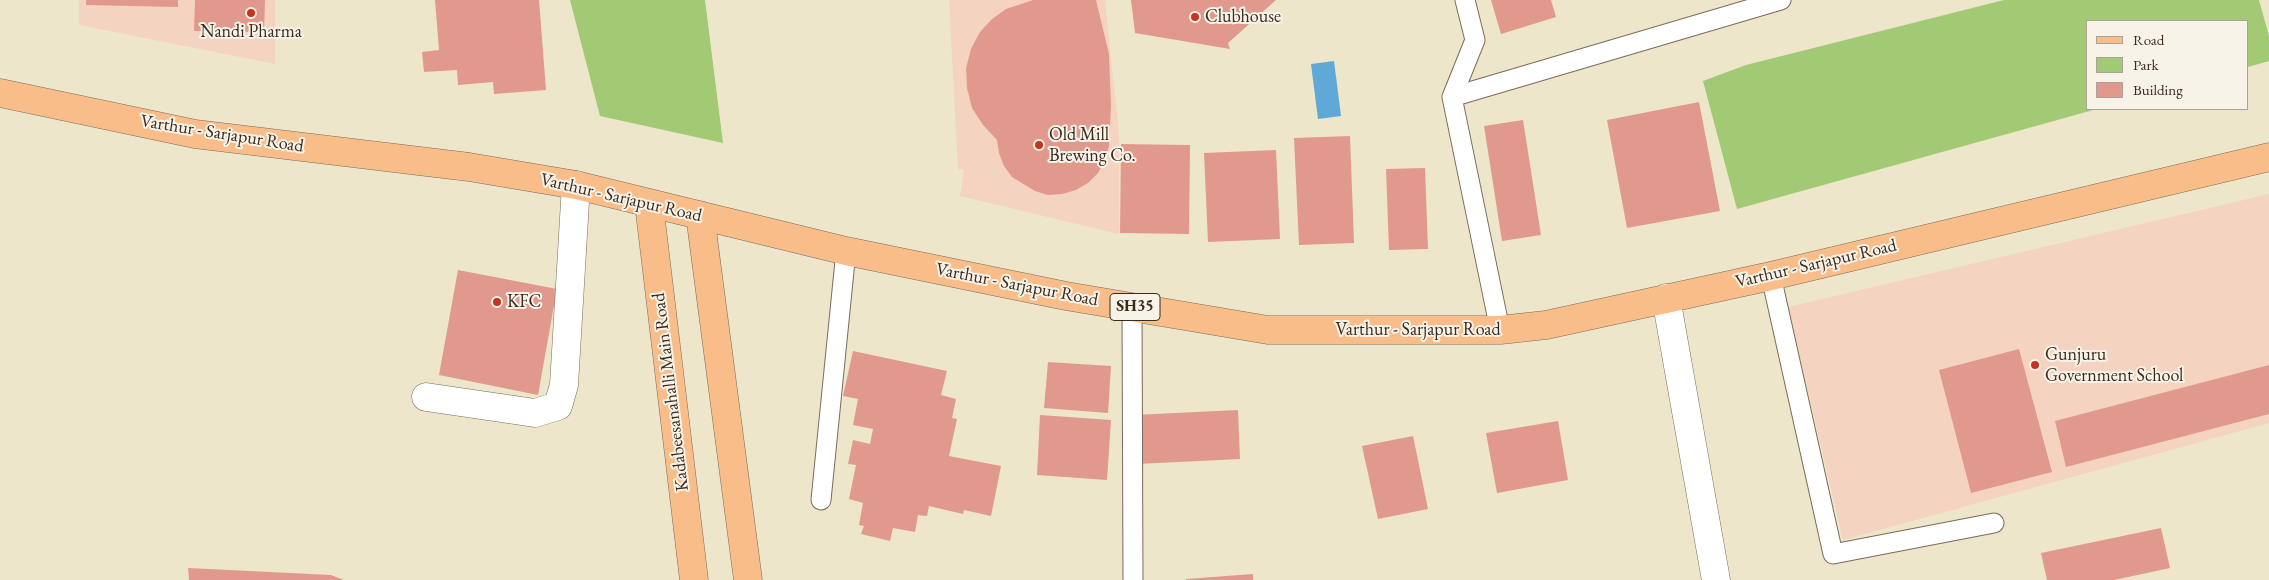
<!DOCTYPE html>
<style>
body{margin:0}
#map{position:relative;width:2269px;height:580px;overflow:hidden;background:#ede6cb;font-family:"EB Garamond",serif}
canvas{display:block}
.legend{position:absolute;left:2086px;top:20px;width:162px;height:90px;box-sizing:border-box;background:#f7f3e8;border:1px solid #aca397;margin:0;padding:6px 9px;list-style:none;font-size:15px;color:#3b2a1e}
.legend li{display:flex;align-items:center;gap:10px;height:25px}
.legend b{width:25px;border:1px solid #aca397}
</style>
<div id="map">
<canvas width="2269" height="580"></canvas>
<ul class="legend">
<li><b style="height:6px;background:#f8bd88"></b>Road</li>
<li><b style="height:14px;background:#a2ca75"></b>Park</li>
<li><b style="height:14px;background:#e1998d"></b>Building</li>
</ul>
</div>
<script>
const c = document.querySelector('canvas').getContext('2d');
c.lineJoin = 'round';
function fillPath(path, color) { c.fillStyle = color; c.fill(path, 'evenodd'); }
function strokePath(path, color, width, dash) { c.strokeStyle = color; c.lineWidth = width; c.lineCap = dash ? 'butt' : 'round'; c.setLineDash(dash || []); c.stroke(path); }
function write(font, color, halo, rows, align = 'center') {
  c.font = font + ' "EB Garamond",serif'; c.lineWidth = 4; c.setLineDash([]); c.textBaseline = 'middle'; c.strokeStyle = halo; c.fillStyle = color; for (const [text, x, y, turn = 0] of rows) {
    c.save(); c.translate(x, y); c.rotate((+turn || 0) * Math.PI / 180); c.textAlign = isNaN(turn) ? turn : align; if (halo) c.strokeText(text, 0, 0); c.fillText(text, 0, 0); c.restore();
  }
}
fillPath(new Path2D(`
 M79,0H275V64L79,25Z
 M949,0H1105L1119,134V234L960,196L964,170L958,169Z
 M2269,194V423L1843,540L1788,307Z`), '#f5d3c1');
fillPath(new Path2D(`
 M570,0H705L723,143L600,116Z
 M2004,0H2259L2269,36V61L2248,67V21H2088V109H2097L1737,209L1703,81L1746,65Z`), '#a2ca75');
fillPath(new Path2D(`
 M1334,61L1341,116L1318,119L1311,64Z`), '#60a8d7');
fillPath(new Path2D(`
 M86,0H178V7L86,5Z
 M195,0H265L264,32L194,31Z
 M435,0H539L546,90L494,94L493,82L458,85L457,70L424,72L422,52L439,50Z
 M1033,0H1096L1109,54L1111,106L1109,146L1105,160L1098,173L1088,183L1076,190L1062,194L1048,195L1035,191L1012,177L1004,166L999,153L997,140L983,125L972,108L967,88L966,68L971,49L980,32L992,19L1006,9Z
 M1131,0H1276L1228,43L1230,49L1135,33Z
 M1491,0H1551L1556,17L1501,34Z
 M1699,102L1720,211L1627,228L1607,120Z
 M1523,120L1541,235L1502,241L1484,126Z
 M1350,136L1354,243L1299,245L1294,138Z
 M1121,144L1190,145L1189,234L1120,233Z
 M1276,150L1280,239L1208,242L1204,153Z
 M1425,168L1428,249L1389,250L1386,169Z
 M458,270L557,289L538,395L439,375Z
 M2019,349L2052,472L1971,493L1939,370Z
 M853,351L947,371L941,395L956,399L952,418L957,419L949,456L1001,466L991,516L964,510L963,514L929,506L927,516L918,515L915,532L893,528L890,541L861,534L864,526L859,525L863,503L849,499L856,465L848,464L853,440L870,444L873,429L853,425L858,399L843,396Z
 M1048,362L1111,366L1108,413L1044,408Z
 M2269,365V414L2066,467L2055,421Z
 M1238,410L1240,459L1137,464L1134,415Z
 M1040,415L1111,420L1107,480L1037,475Z
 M1558,421L1568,480L1497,493L1486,433Z
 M1413,436L1428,509L1378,519L1362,446Z
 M2161,528L2170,568L2114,580H2047L2041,553Z
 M188,568L331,575L344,580H189Z
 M1253,574V580H1186V579Z`), '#e1998d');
const lane = new Path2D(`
 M1465,0L1475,40L1452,97L1500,330
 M1452,97L1781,0
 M1771,276L1833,554L1994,523
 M1132,306L1133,580
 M821,500L846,251`);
const street = new Path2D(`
 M1666,298L1716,580
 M426,397L535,413L558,406L564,385L576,185`);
const primary = new Path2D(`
 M0,93L195,134L469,167L576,185L846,251L1066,296L1268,330H1500L1546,325L1771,276L2269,157
 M649,204L694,580
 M700,215L748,580`);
strokePath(lane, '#796c5b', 21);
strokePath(street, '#796c5b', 29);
strokePath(primary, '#796c5b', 29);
strokePath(lane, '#fff', 19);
strokePath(street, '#fff', 28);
strokePath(primary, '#f8bd88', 28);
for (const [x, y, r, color] of [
 [251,13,5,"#c8321e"],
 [1195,17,5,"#c8321e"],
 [1039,145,5,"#c8321e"],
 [497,302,5,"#c8321e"],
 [2035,365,5,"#c8321e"]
]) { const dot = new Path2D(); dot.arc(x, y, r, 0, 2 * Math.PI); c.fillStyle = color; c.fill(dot); strokePath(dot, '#f7f3e8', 2); }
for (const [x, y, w] of [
 [1135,307,50]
]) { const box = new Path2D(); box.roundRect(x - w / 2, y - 13.5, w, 27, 4); c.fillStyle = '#f7f3e8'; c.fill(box); strokePath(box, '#3b2a1e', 1); }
write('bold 16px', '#3b2a1e', null, [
 ["SH35",1135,307]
]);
write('18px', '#3b2a1e', '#f7f3e8', [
 ["Clubhouse",1205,17],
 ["Nandi Pharma",251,32,"center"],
 ["Old Mill",1049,135],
 ["Brewing Co.",1049,156],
 ["KFC",507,302],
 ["Gunjuru",2045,355],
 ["Government School",2045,376]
], 'left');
write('18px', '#3b2a1e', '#f7f3e8', [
 ["Varthur - Sarjapur Road",222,134,9],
 ["Varthur - Sarjapur Road",621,198,13],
 ["Varthur - Sarjapur Road",1816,264,-13],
 ["Varthur - Sarjapur Road",1017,285,11],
 ["Varthur - Sarjapur Road",1418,330],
 ["Kadabeesanahalli Main Road",671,392,-97]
]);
</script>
